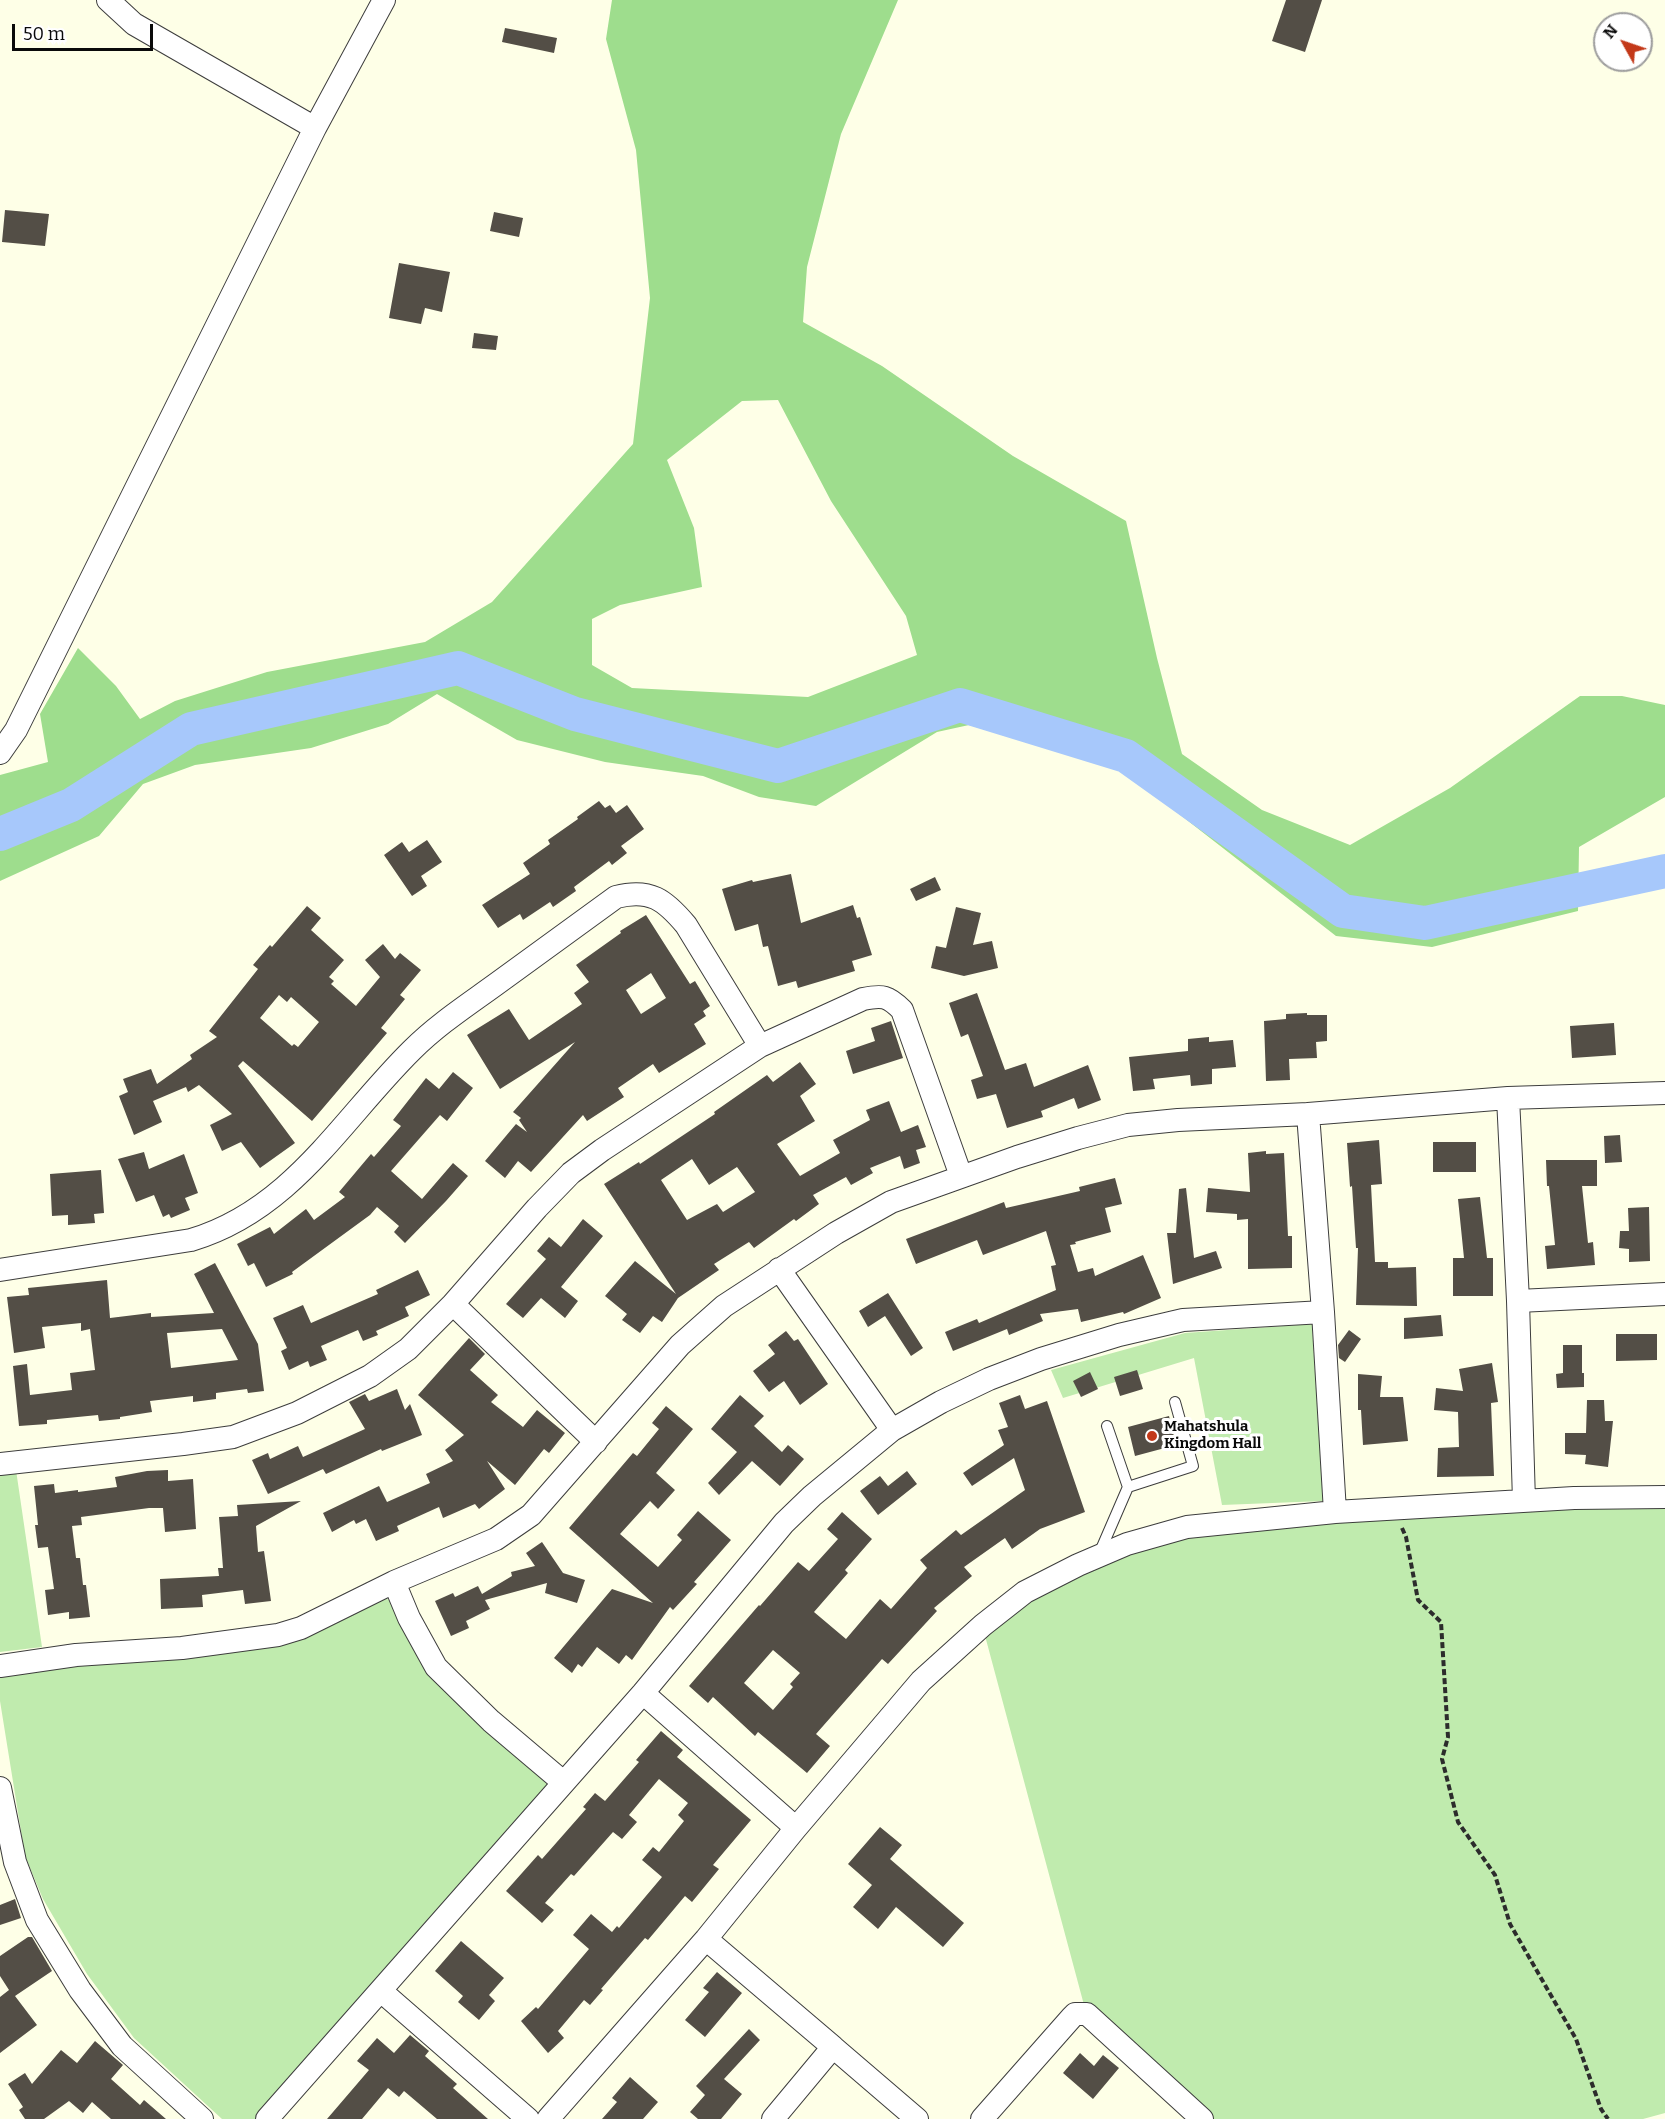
<!DOCTYPE html>
<style>
body{margin:0}
#map{position:relative;width:1665px;height:2119px;overflow:hidden;background:#feffe7;font-family:Bitter,serif}
canvas{display:block}
.north{position:absolute;left:1593px;top:12px;width:60px;height:60px;box-sizing:border-box;background:#fff;border:2px solid #9d9d9d;border-radius:50%;rotate:310deg;font-size:16px;font-weight:700;line-height:24px;text-align:center;color:#0a0a0a}
.north::after{content:'';display:block;margin:auto;width:21px;height:27px;background:#c33919;clip-path:polygon(50% 0,100% 100%,50% 72%,0 100%)}
.scale{position:absolute;left:12px;top:24px;width:141px;height:27px;box-sizing:border-box;border:3px solid #0a0a0a;border-top:0;padding-left:8px;font-size:18px;line-height:21px;white-space:nowrap;color:#0a0a0a;-webkit-text-stroke:4px #fff;paint-order:stroke}
</style>
<div id="map">
<canvas width="1665" height="2119"></canvas>
<div class="north">N</div>
<div class="scale">50 m</div>
</div>
<script>
const c = document.querySelector('canvas').getContext('2d');
c.lineJoin = 'round';
function fillPath(path, color) { c.fillStyle = color; c.fill(path, 'evenodd'); }
function strokePath(path, color, width, dash) { c.strokeStyle = color; c.lineWidth = width; c.lineCap = dash ? 'butt' : 'round'; c.setLineDash(dash || []); c.stroke(path); }
function write(font, color, halo, rows, align = 'center') {
  c.font = font + ' Bitter,serif'; c.lineWidth = 6; c.setLineDash([]); c.textBaseline = 'middle'; c.strokeStyle = halo; c.fillStyle = color; for (const [text, x, y, turn = 0] of rows) {
    c.save(); c.translate(x, y); c.rotate((+turn || 0) * Math.PI / 180); c.textAlign = isNaN(turn) ? turn : align; if (halo) c.strokeText(text, 0, 0); c.fillText(text, 0, 0); c.restore();
  }
}
fillPath(new Path2D(`
 M1312,1324L1323,1501L1222,1505L1194,1358L1063,1398L1051,1370L1185,1333Z
 M16,1470L42,1647L0,1652V1472Z
 M1665,1503V2113L1643,2119H1210L1084,2005L984,1632L1027,1598L1080,1571L1189,1534L1333,1519Z
 M377,1596L393,1601L551,1782L257,2119H222L134,2038L87,1974L43,1899L25,1856L0,1701V1675L76,1662L283,1644Z`), '#c0ebae');
fillPath(new Path2D(`
 M612,0H898L841,134L807,267L803,322L882,366L1013,456L1126,521L1157,658L1182,754L1262,810L1350,845L1450,788L1580,696H1622L1665,705V797L1579,847L1578,911L1432,947L1336,936L1120,768L969,725L937,732L816,806L759,797L703,776L605,762L517,740L437,694L388,724L311,748L195,765L143,784L99,836L0,881V775L48,762L40,714L78,648L116,686L140,719L175,701L267,672L425,642L492,602L633,444L650,298L636,150L606,39ZM778,400L831,501L906,616L917,655L808,697L632,688L592,665V619L620,605L702,587L694,528L667,460L742,401Z`), '#9edd8d');
strokePath(new Path2D(`
 M0,834L71,805L191,729L458,668L575,714L778,766L960,705L1126,756L1343,911L1425,923L1665,871`), '#a7c8fb', 34);
fillPath(new Path2D(`
 M1286,0H1322L1305,52L1272,41Z
 M505,28L557,38L554,53L502,42Z
 M5,210L49,214L45,246L2,242Z
 M494,212L523,218L519,237L490,231Z
 M399,263L450,272L442,312L425,308L421,324L389,318Z
 M474,333L498,336L496,350L472,348Z
 M599,801L605,808L610,805L616,813L627,805L644,829L621,846L627,853L612,865L609,861L574,887L576,891L553,907L550,902L523,920L520,914L498,928L482,905L530,874L523,863L550,844L548,840L578,819L577,817Z
 M427,840L442,862L421,876L427,886L412,896L384,855L402,842L409,852Z
 M791,874L801,923L853,905L857,918L860,917L872,955L852,961L855,971L798,988L796,981L778,986L768,946L763,947L758,924L735,931L722,889L752,880L753,882Z
 M935,877L941,890L916,901L910,889Z
 M307,906L321,918L311,930L344,960L329,977L334,981L331,984L356,1006L380,977L365,960L383,944L395,959L400,953L421,970L400,995L405,999L381,1028L387,1033L312,1121L243,1061L238,1066L295,1143L260,1168L241,1142L222,1151L210,1125L232,1114L199,1085L188,1092L186,1087L153,1101L162,1122L134,1135L119,1096L128,1092L123,1079L151,1069L157,1084L192,1059L190,1055L217,1037L209,1031L258,969L253,965L270,945L272,947ZM279,995L287,1002L291,997L319,1022L298,1047L294,1044L292,1046L260,1018Z
 M956,907L981,913L973,945L992,941L998,968L964,976L931,968L936,946L946,948Z
 M646,915L690,984L695,981L710,1006L703,1011L706,1016L694,1024L706,1044L659,1073L653,1064L618,1088L624,1097L587,1121L583,1115L531,1172L518,1161L505,1178L485,1161L516,1124L527,1132L519,1120L521,1118L513,1112L575,1042L500,1089L467,1035L509,1009L529,1040L582,1004L574,993L589,982L576,965L621,933L620,931ZM651,973L666,998L641,1014L626,990Z
 M977,993L1005,1070L1026,1063L1034,1087L1088,1065L1101,1100L1078,1109L1074,1098L1041,1111L1043,1117L1007,1128L996,1094L977,1099L971,1080L983,1076L968,1034L961,1037L949,1003Z
 M1307,1013V1015H1327V1041L1316,1042L1317,1058L1289,1059L1290,1080L1266,1081L1264,1021L1286,1019V1014Z
 M891,1021L903,1058L853,1074L846,1051L875,1041L871,1028Z
 M1614,1023L1616,1055L1572,1058L1570,1026Z
 M1209,1037V1042L1233,1040L1236,1067L1212,1069V1084L1191,1086L1190,1075L1153,1079L1155,1089L1133,1091L1129,1057L1188,1051V1039Z
 M800,1062L816,1084L800,1096L815,1121L777,1144L800,1176L840,1153L833,1140L870,1120L866,1110L889,1101L901,1132L918,1125L926,1147L916,1150L920,1163L904,1169L900,1156L870,1168L873,1173L851,1185L846,1177L813,1195L819,1204L796,1221L794,1219L754,1248L749,1242L714,1264L719,1270L678,1298L662,1322L653,1316L640,1333L622,1320L627,1314L605,1296L635,1261L676,1294L604,1184L639,1162L640,1164L715,1114L714,1112L767,1075L773,1082ZM692,1159L709,1185L737,1167L755,1192L723,1212L717,1204L687,1220L661,1180Z
 M453,1072L473,1088L447,1121L440,1115L391,1171L422,1199L453,1163L468,1176L446,1201L405,1243L394,1232L399,1226L377,1207L370,1215L292,1272L293,1274L266,1287L254,1263L248,1266L237,1244L270,1227L274,1234L306,1209L314,1220L345,1197L339,1192L371,1154L374,1157L401,1126L393,1120L426,1078L439,1089Z
 M1620,1135L1622,1162L1605,1163L1604,1136Z
 M1379,1140L1382,1184L1371,1185L1375,1262H1388V1268L1416,1267L1417,1306L1356,1305L1358,1248H1356L1352,1186L1350,1187L1347,1143Z
 M1433,1142H1476V1172H1433Z
 M1266,1151V1154L1284,1153L1288,1236H1292V1268L1248,1269V1219L1237,1220V1214L1206,1212L1208,1188L1250,1192L1248,1153Z
 M144,1152L149,1169L184,1154L198,1193L185,1198L190,1210L171,1218L169,1214L163,1217L154,1195L136,1202L118,1159Z
 M1546,1160H1597V1186H1582L1588,1243L1593,1242L1595,1265L1547,1269L1545,1246L1555,1245L1549,1186H1547Z
 M101,1170L104,1213L94,1214L95,1223L68,1225V1215L52,1216L50,1174Z
 M1115,1178L1122,1204L1105,1208L1111,1232L1075,1242L1076,1244L1070,1245L1078,1272L1093,1268L1095,1276L1143,1255L1161,1298L1124,1314L1123,1312L1081,1322L1078,1309L1040,1314L1043,1321L1009,1335L1007,1329L953,1351L945,1332L977,1319L979,1323L1056,1290L1051,1266L1056,1265L1046,1231L983,1255L977,1240L916,1264L906,1239L1004,1202L1006,1208L1080,1191L1079,1187Z
 M1186,1188L1194,1258L1216,1251L1222,1268L1173,1284L1167,1233H1176L1179,1189Z
 M1480,1197L1487,1258H1493V1296H1453V1258H1464L1458,1199Z
 M1649,1207L1650,1261L1629,1262V1249L1619,1248L1620,1231H1629L1628,1208Z
 M583,1219L603,1236L561,1287L578,1301L565,1318L541,1298L523,1318L506,1304L546,1259L537,1251L549,1237L561,1247Z
 M215,1263L258,1344L264,1391L248,1393L247,1389L216,1393V1399L193,1402V1396L150,1401L152,1412L120,1417V1419L99,1421L98,1415L47,1420V1424L19,1426L13,1366L27,1364L30,1395L72,1390L70,1373L95,1370L90,1329L81,1331V1323L42,1327L45,1348L14,1353L7,1297L29,1295L28,1288L107,1280L110,1318L151,1313V1317L214,1313L194,1274ZM222,1329L238,1360L171,1368L167,1333Z
 M418,1270L430,1295L405,1307L409,1316L376,1331L378,1335L363,1341L358,1330L321,1346L327,1360L310,1367L308,1361L289,1370L281,1351L287,1348L273,1318L303,1305L311,1323L378,1294L376,1290Z
 M888,1293L923,1348L911,1356L885,1316L868,1327L859,1311Z
 M1441,1315L1443,1336L1404,1339V1318Z
 M1349,1330L1361,1339L1345,1362L1339,1358L1338,1345Z
 M786,1331L794,1341L798,1339L828,1384L800,1405L784,1381L769,1392L753,1371L775,1354L768,1345Z
 M1616,1334H1657V1360L1616,1361Z
 M469,1338L485,1354L470,1370L498,1395L491,1402L523,1427L537,1410L565,1433L549,1453L544,1449L515,1485L487,1461L505,1489L479,1509L475,1504L443,1518L439,1507L397,1526L399,1531L376,1541L366,1519L356,1524L354,1520L332,1532L323,1513L379,1486L387,1502L430,1483L426,1474L453,1461L445,1450L464,1435L418,1395Z
 M1563,1345H1582V1373H1584V1387L1557,1388L1556,1374L1563,1373Z
 M1492,1363L1498,1402L1491,1403L1494,1476L1437,1477L1438,1448L1459,1447L1458,1412L1434,1410L1436,1388L1463,1391L1459,1369Z
 M1137,1370L1143,1389L1120,1396L1114,1377Z
 M1090,1372L1098,1389L1081,1397L1073,1381Z
 M1358,1374L1382,1376L1380,1397H1403L1408,1441L1363,1445L1361,1410H1358Z
 M397,1389L405,1410L410,1404L422,1435L382,1451L381,1449L326,1474L323,1469L268,1494L252,1460L268,1453L270,1459L298,1446L303,1457L365,1429L349,1402L365,1394L369,1401Z
 M740,1395L764,1416L754,1426L782,1452L788,1445L804,1459L780,1486L752,1461L719,1495L708,1483L737,1452L711,1429Z
 M1020,1395L1025,1409L1047,1401L1085,1512L1040,1529L1012,1549L1005,1538L964,1567L972,1576L934,1608L937,1611L888,1664L882,1659L816,1734L830,1746L807,1773L758,1732L755,1736L713,1697L708,1703L689,1686L759,1605L760,1606L798,1562L809,1571L838,1539L827,1529L842,1512L872,1539L845,1570L848,1573L814,1612L846,1639L880,1599L891,1609L927,1568L920,1560L956,1530L961,1535L1025,1490L1014,1458L972,1486L963,1473L1004,1445L998,1430L1008,1427L999,1403ZM773,1650L800,1673L790,1684L793,1687L773,1710L744,1683Z
 M1587,1400H1604L1605,1421H1613L1608,1467L1585,1464L1586,1455L1565,1454V1433H1586Z
 M666,1406L693,1429L656,1473L675,1490L658,1509L650,1501L620,1534L658,1567L682,1540L677,1535L698,1511L731,1540L694,1582L697,1584L673,1610L670,1607L632,1660L626,1655L619,1664L597,1647L582,1667L578,1664L572,1673L554,1658L612,1589L653,1603L569,1528L633,1453L637,1456L659,1429L652,1423Z
 M1169,1416L1176,1445L1135,1456L1128,1427Z
 M168,1470V1481L193,1479L196,1529L165,1532L163,1508H149L81,1517L82,1525L72,1526L76,1558H80L83,1585H86L90,1617L69,1619V1612L48,1615L45,1590L54,1589L48,1547L38,1548L35,1525H38L34,1486L54,1484L55,1493L78,1490V1492L117,1487L115,1477L147,1471Z
 M907,1471L917,1484L878,1515L860,1491L880,1476L888,1486Z
 M301,1501L256,1526L258,1552L264,1551L271,1601L245,1604L243,1590L202,1595L203,1607L161,1609L160,1579L219,1576L218,1568H223L219,1517L238,1516L237,1505Z
 M542,1542L563,1573L585,1580L577,1603L545,1593L547,1583L485,1600L490,1609L466,1621L469,1628L451,1636L435,1601L453,1593L455,1597L478,1586L482,1594L512,1576L511,1572L535,1566L526,1553Z
 M661,1731L683,1750L677,1757L751,1820L713,1865L719,1869L692,1902L685,1896L648,1940L645,1938L601,1989L603,1990L590,2005L584,2000L558,2031L564,2038L548,2053L521,2021L536,2007L538,2009L589,1949L573,1935L591,1914L612,1932L617,1926L619,1928L662,1877L642,1860L653,1847L659,1852L684,1821L678,1815L688,1803L659,1779L629,1815L637,1822L622,1839L613,1832L574,1876L571,1874L545,1903L554,1910L542,1923L506,1891L538,1855L542,1859L586,1809L583,1807L595,1793L605,1801L639,1762L636,1760Z
 M880,1827L902,1845L890,1859L964,1923L943,1947L896,1907L878,1929L853,1907L872,1885L848,1864Z
 M15,1899L21,1918L0,1925V1905Z
 M28,1937H32L52,1971L15,1996L37,2025L0,2053V1997L9,1990L0,1976V1956Z
 M461,1941L504,1978L489,1995L495,2001L479,2020L458,2002L463,1996L435,1971Z
 M717,1972L742,1993L705,2037L685,2020L709,1992L703,1988Z
 M749,2029L760,2040L724,2079L742,2094L721,2119H698L690,2112L705,2095L696,2086Z
 M410,2035L429,2051L425,2056L457,2084L453,2088L488,2119H437L404,2091L399,2097L388,2088L362,2119H327L369,2070L357,2061L377,2038L394,2053Z
 M95,2041L123,2065L111,2079L140,2105L144,2100L166,2119H111L92,2102L83,2113L69,2101L44,2119H25L19,2110L23,2107L8,2084L25,2073L32,2084L61,2050L77,2063Z
 M1080,2053L1094,2066L1103,2055L1119,2068L1093,2099L1063,2073Z
 M630,2077L658,2102L643,2119H602L617,2102L612,2098Z`), '#534e46');
const service = new Path2D(`
 M1128,1487L1193,1466L1175,1402
 M1099,1554L1128,1487L1107,1426`);
const minor = new Path2D(`
 M108,0L134,24L315,128
 M0,753L16,730L315,128L384,0
 M1508,1098L1518,1301L1524,1501
 M779,1269L892,1430
 M0,1270L191,1240C292,1210 341,1120 412,1050C437,1025 466,1006 495,985C535,956 576,926 616,897C650,888 665,900 686,925L760,1046
 M1518,1301L1665,1294
 M453,1304L596,1442
 M0,1464L183,1444L233,1437L297,1413L370,1376L408,1349L453,1304L537,1208L571,1173L602,1150L760,1046L863,999C883,995 888,996 902,1010L961,1176
 M1335,1512L1323,1312L1308,1114L1508,1098L1665,1093
 M394,1582L409,1618L436,1667L491,1721L563,1782
 M0,1666L76,1655L182,1648L278,1635L301,1628L394,1582L496,1539L531,1515L680,1345L724,1306L836,1233L891,1202L1017,1157L1078,1138L1128,1125L1178,1120L1308,1114
 M643,1693L796,1828
 M0,1788L15,1862L37,1920L80,1990L122,2046L202,2119
 M706,1939L833,2047L773,2119
 M381,1991L528,2119
 M833,2047L917,2119
 M267,2119L643,1693L784,1523L812,1496L892,1430L941,1402L989,1379L1041,1359L1119,1335L1183,1320L1323,1312
 M548,2119L706,1939L796,1828L921,1681L983,1625L1025,1592L1078,1565L1127,1544L1187,1527L1335,1512L1574,1498L1665,1497
 M982,2119L1072,2017L1075,2014H1087L1202,2119`);
strokePath(service, '#3d3d3d', 12);
strokePath(minor, '#3d3d3d', 24);
strokePath(new Path2D(`
 M1402,1528L1406,1537L1418,1600L1441,1622L1448,1737L1442,1759L1458,1822L1495,1875L1510,1924L1576,2039L1601,2109L1608,2119`), '#2c2c2c', 4, [6, 3]);
strokePath(service, '#fff', 10);
strokePath(minor, '#fff', 22);
for (const [x, y, r, color] of [
 [1152,1436,6,"#c33919"]
]) { const dot = new Path2D(); dot.arc(x, y, r, 0, 2 * Math.PI); c.fillStyle = color; c.fill(dot); strokePath(dot, '#fff', 2); }
write('bold 15px', '#0a0a0a', '#fff', [
 ["Mahatshula",1164,1427],
 ["Kingdom Hall",1164,1444]
], 'left');
</script>
